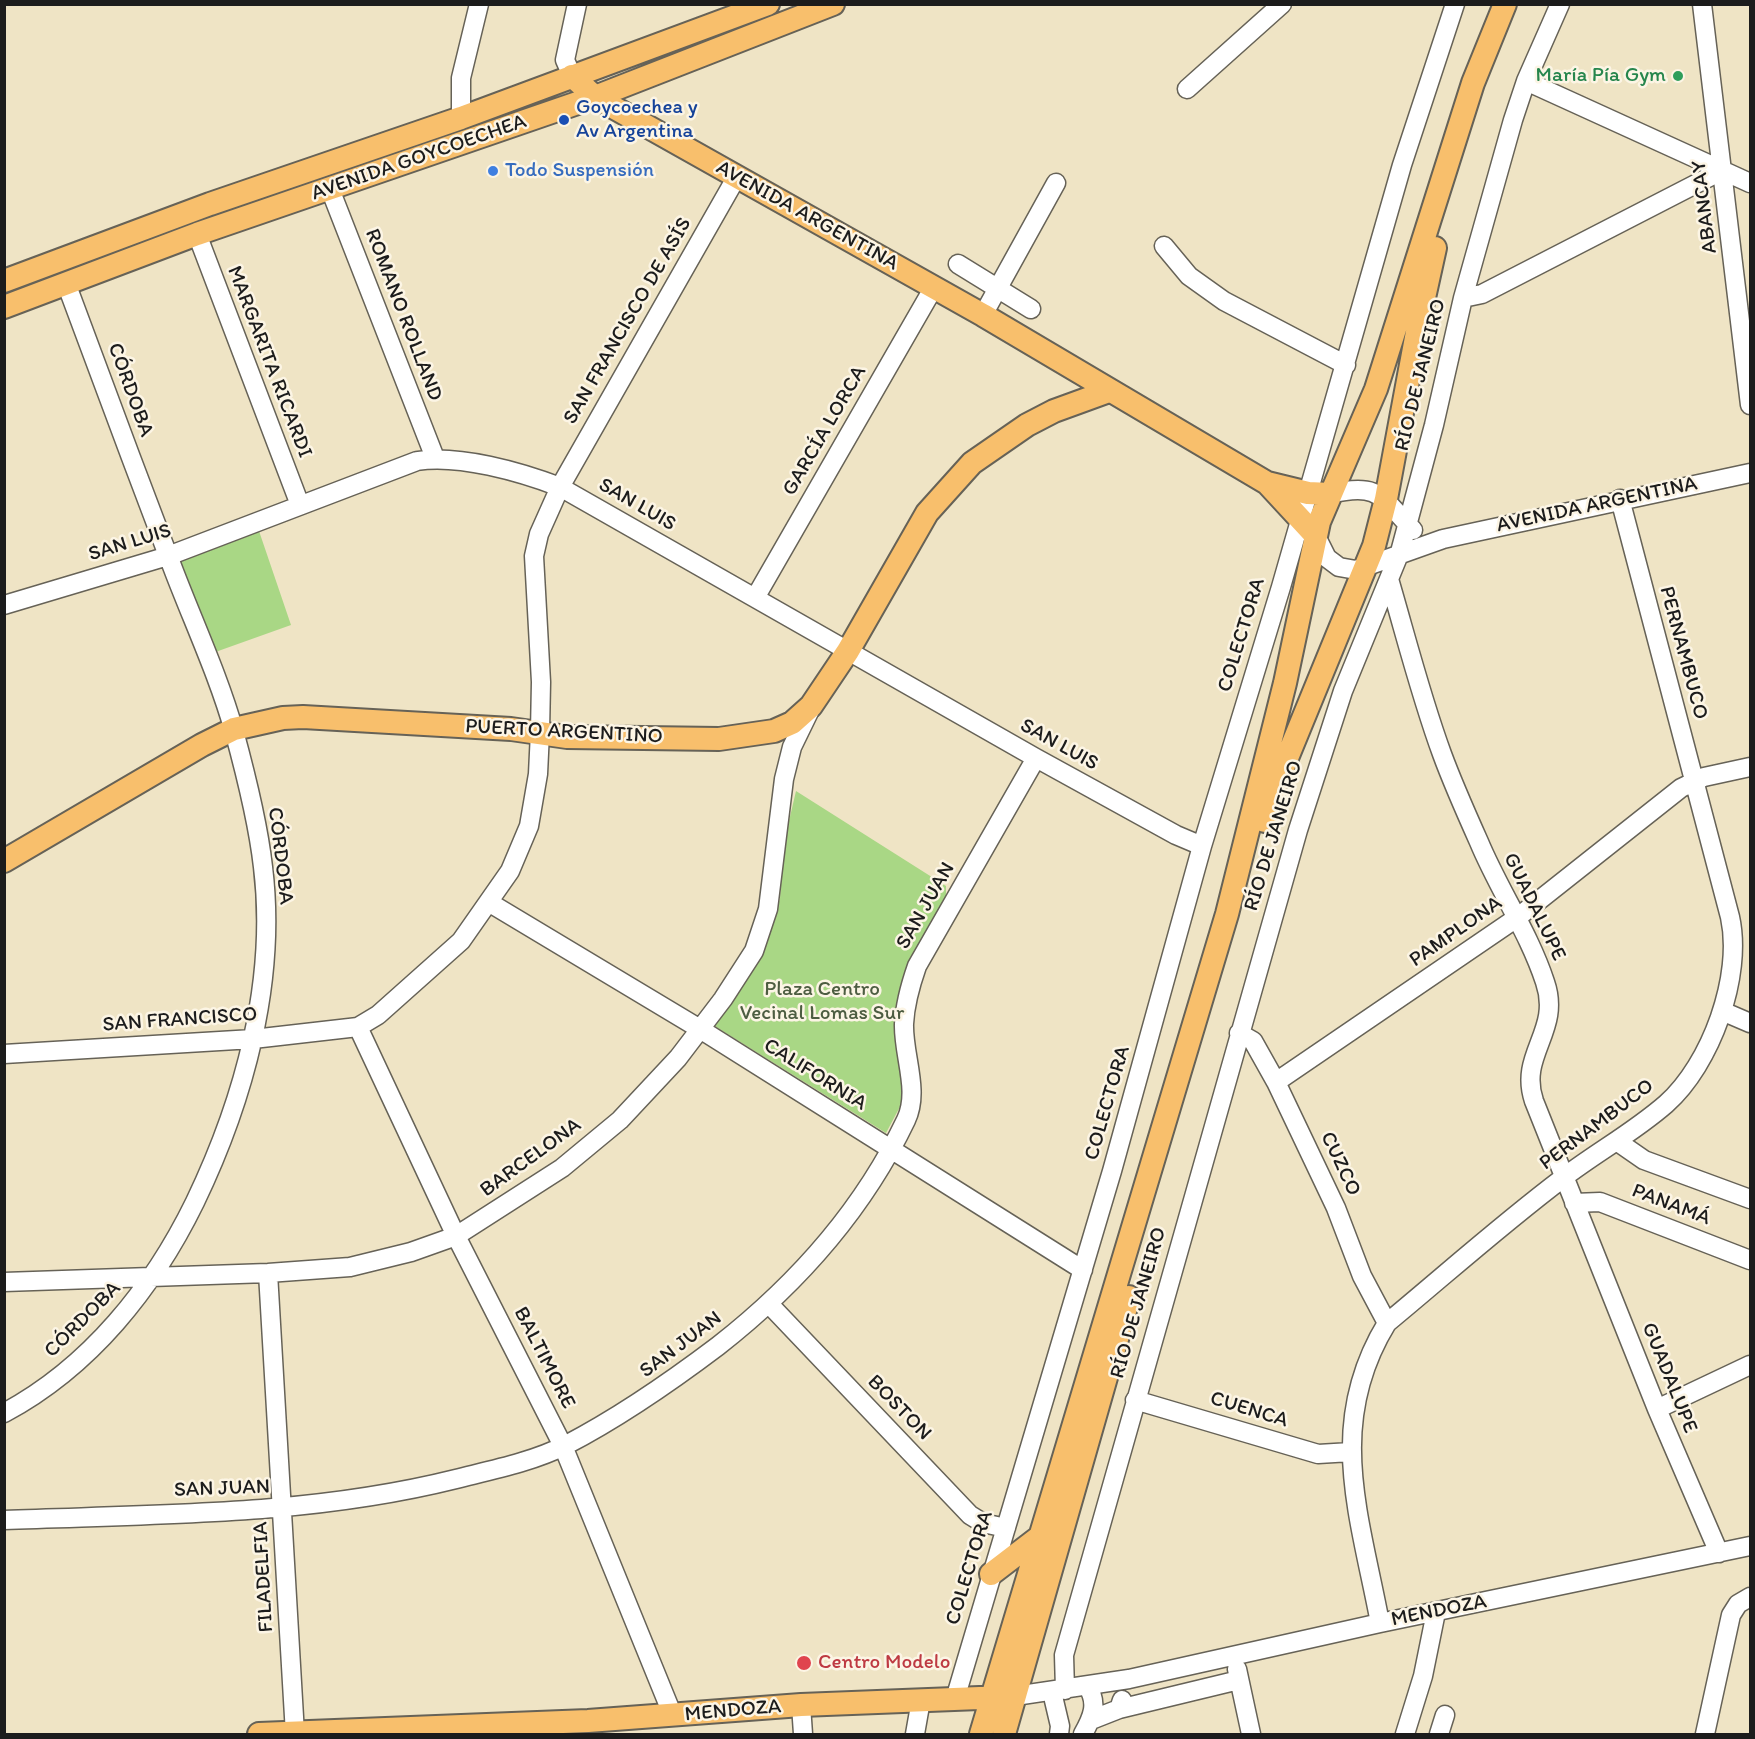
<!DOCTYPE html>
<meta charset="utf-8">
<style>
body{margin:0}
#map{position:relative;width:1755px;height:1739px;overflow:hidden;background:#efe4c5;font-family:Itim,sans-serif}
canvas{display:block}
.frame{position:absolute;inset:0;border:6px solid #1c1c1c;pointer-events:none}
</style>
<div id="map">
<canvas width="1755" height="1739"></canvas>
<div class="frame"></div>
</div>
<script>
const c = document.querySelector('canvas').getContext('2d');
c.lineJoin = 'round';
function fillPath(path, color) { c.fillStyle = color; c.fill(path, 'evenodd'); }
function strokePath(path, color, width, dash) { c.strokeStyle = color; c.lineWidth = width; c.lineCap = dash ? 'butt' : 'round'; c.setLineDash(dash || []); c.stroke(path); }
function write(font, color, halo, rows, align = 'center') {
  c.font = font + ' Itim,sans-serif'; c.lineWidth = 5; c.setLineDash([]); c.textBaseline = 'middle'; c.strokeStyle = halo; c.fillStyle = color; for (const [text, x, y, turn = 0] of rows) {
    c.save(); c.translate(x, y); c.rotate((+turn || 0) * Math.PI / 180); c.textAlign = isNaN(turn) ? turn : align; if (halo) c.strokeText(text, 0, 0); c.fillText(text, 0, 0); c.restore();
  }
}
fillPath(new Path2D(`
 M259,531L291,625L207,655L175,560Z
 M796,791L946,886V904L899,997L903,1101L886,1133L713,1025L758,959L780,899L782,851Z`), '#a9d785');
const minor = new Path2D(`
 M1702,4L1750,405
 M572,76L565,60L577,4
 M1526,81L1750,183
 M1187,89L1282,4
 M461,118V78L479,4
 M330,189L435,458
 M197,234L300,505
 M1164,246L1189,276L1224,301L1346,365
 M958,264L1031,309
 M1463,298L1482,294L1723,170
 M983,315L1056,183
 M1330,494C1380,482 1381,497 1413,530
 M1316,536L1327,558L1339,567L1356,570L1443,539L1750,473
 M1389,579C1406,637 1421,697 1442,754C1453,784 1466,813 1479,842C1499,890 1529,933 1545,982C1562,1031 1518,1054 1534,1101L1657,1409L1719,1553
 M755,598L934,287
 M4,605L168,556L417,461C458,454 521,472 560,487L1036,758L1176,835L1202,846
 M490,903L700,1029L1083,1270
 M1722,1011L1750,1023
 M358,1027L456,1236L563,1446L673,1716
 M1239,1033L1253,1041L1276,1082L1336,1208L1362,1276L1387,1323
 M4,1054L253,1039L358,1027L378,1015L461,941L510,871L529,826L538,774L540,732L541,682L534,556L539,534L560,487L736,178
 M1276,1082L1518,917L1681,788L1704,777L1750,767
 M1618,1142L1644,1160L1750,1199
 M1574,1203L1600,1202L1750,1260
 M268,1273L295,1734
 M4,1282L268,1273L350,1267L411,1252L456,1236L562,1168L620,1120L678,1058L723,999L754,951L768,909L784,779L792,747L810,710
 M769,1304L970,1515L983,1523L1006,1528
 M1135,1400L1318,1454L1351,1452
 M1657,1409L1750,1365
 M4,1413C90,1367 153,1288 195,1202C244,1100 277,981 263,867C258,822 246,775 234,731C219,677 192,619 172,566C136,472 101,377 66,283
 M4,1520C156,1514 308,1516 456,1479C492,1470 532,1462 566,1445C620,1417 669,1383 718,1346C796,1285 863,1210 906,1120C920,1091 903,1055 904,1024C905,1003 910,986 917,966L1036,758
 M1380,1623C1360,1516 1325,1424 1387,1323C1445,1275 1502,1224 1563,1178C1597,1152 1634,1132 1666,1104C1711,1064 1743,976 1730,917L1620,499
 M1237,1669L1251,1734
 M1065,1690L1064,1655L1298,830L1343,691L1400,552L1434,425L1463,298L1513,120L1526,81L1560,4
 M1052,1692L1060,1726L1059,1734
 M1015,1696L1129,1679L1380,1623L1750,1546
 M955,1699L1112,1171L1202,846L1281,587L1402,165L1455,4
 M801,1705L803,1734
 M1119,1709L1239,1680
 M1091,1720L1119,1709L1122,1700
 M915,1734L921,1700
 M1083,1734C1092,1718 1099,1703 1087,1686
 M1405,1734L1423,1676L1436,1612
 M1439,1734L1445,1715
 M1705,1734L1731,1615L1738,1604L1750,1597`);
const major = new Path2D(`
 M572,76L595,97L983,315L1267,483L1316,536
 M4,281L210,204L461,118L768,4
 M4,307L197,234L595,97L833,4
 M1267,483L1308,493L1330,494
 M1265,821L1273,792L1374,546L1386,499L1420,316L1435,248
 M4,861L202,745L234,729L283,718L303,717L511,729L567,737L719,739L774,731L792,723L811,706L848,651L927,513L972,463L1027,425L1054,411L1109,391
 M991,1574L1042,1535
 M259,1734L588,1721L801,1705L1005,1697
 M981,1734L1227,914L1285,683L1319,522L1376,389L1473,83L1505,4
 M1004,1734L1129,1297`);
strokePath(minor, '#666257', 21);
strokePath(major, '#666257', 26);
strokePath(minor, '#fff', 18);
strokePath(major, '#f8bf6c', 22);
for (const [x, y, r, color] of [
 [1678,76,6,"#2e9e5b"],
 [564,120,6,"#1a4fb4"],
 [493,171,6,"#3f7fe0"],
 [804,1663,8,"#e0444e"]
]) { const dot = new Path2D(); dot.arc(x, y, r, 0, 2 * Math.PI); c.fillStyle = color; c.fill(dot); strokePath(dot, '#fcf5e5', 2); }
write('21px', '#27864d', '#fcf5e5', [
 ["María Pía Gym",1666,76]
], 'right');
write('21px', '#164399', '#fcf5e5', [
 ["Goycoechea y",576,108],
 ["Av Argentina",576,132]
], 'left');
write('21px', '#1c1c1c', '#fcf5e5', [
 ["AVENIDA GOYCOECHEA",419,158,-19],
 ["ABANCAY",1705,207,-97],
 ["AVENIDA ARGENTINA",807,216,29],
 ["ROMANO ROLLAND",403,315,69],
 ["SAN FRANCISCO DE ASÍS",628,321,-60],
 ["MARGARITA RICARDI",269,362,69],
 ["RÍO DE JANEIRO",1421,375,-76],
 ["CÓRDOBA",130,390,70],
 ["GARCÍA LORCA",825,431,-60],
 ["SAN LUIS",637,505,30],
 ["AVENIDA ARGENTINA",1597,505,-12],
 ["SAN LUIS",130,543,-17],
 ["COLECTORA",1242,635,-73],
 ["PERNAMBUCO",1683,653,75],
 ["PUERTO ARGENTINO",564,732,3],
 ["SAN LUIS",1059,745,29],
 ["RÍO DE JANEIRO",1274,836,-73],
 ["CÓRDOBA",280,856,83],
 ["SAN JUAN",926,906,-60],
 ["GUADALUPE",1534,907,64],
 ["PAMPLONA",1456,932,-35],
 ["SAN FRANCISCO",180,1020,-4],
 ["CALIFORNIA",815,1075,32],
 ["COLECTORA",1108,1103,-74],
 ["PERNAMBUCO",1597,1125,-37],
 ["BARCELONA",531,1158,-36],
 ["CUZCO",1340,1164,65],
 ["PANAMÁ",1671,1205,21],
 ["RÍO DE JANEIRO",1139,1303,-74],
 ["CÓRDOBA",83,1320,-45],
 ["SAN JUAN",681,1345,-37],
 ["BALTIMORE",544,1358,63],
 ["GUADALUPE",1669,1378,68],
 ["BOSTON",899,1408,46],
 ["CUENCA",1249,1410,17],
 ["SAN JUAN",222,1489,-2],
 ["COLECTORA",970,1568,-73],
 ["FILADELFIA",264,1577,-93],
 ["MENDOZA",1439,1611,-11],
 ["MENDOZA",733,1711,-5]
]);
write('21px', '#366cbe', '#fcf5e5', [
 ["Todo Suspensión",505,171]
], 'left');
write('21px', '#4d5d41', '#fcf5e5', [
 ["Plaza Centro",822,990],
 ["Vecinal Lomas Sur",822,1014]
]);
write('21px', '#be3a42', '#fcf5e5', [
 ["Centro Modelo",818,1663]
], 'left');
</script>
